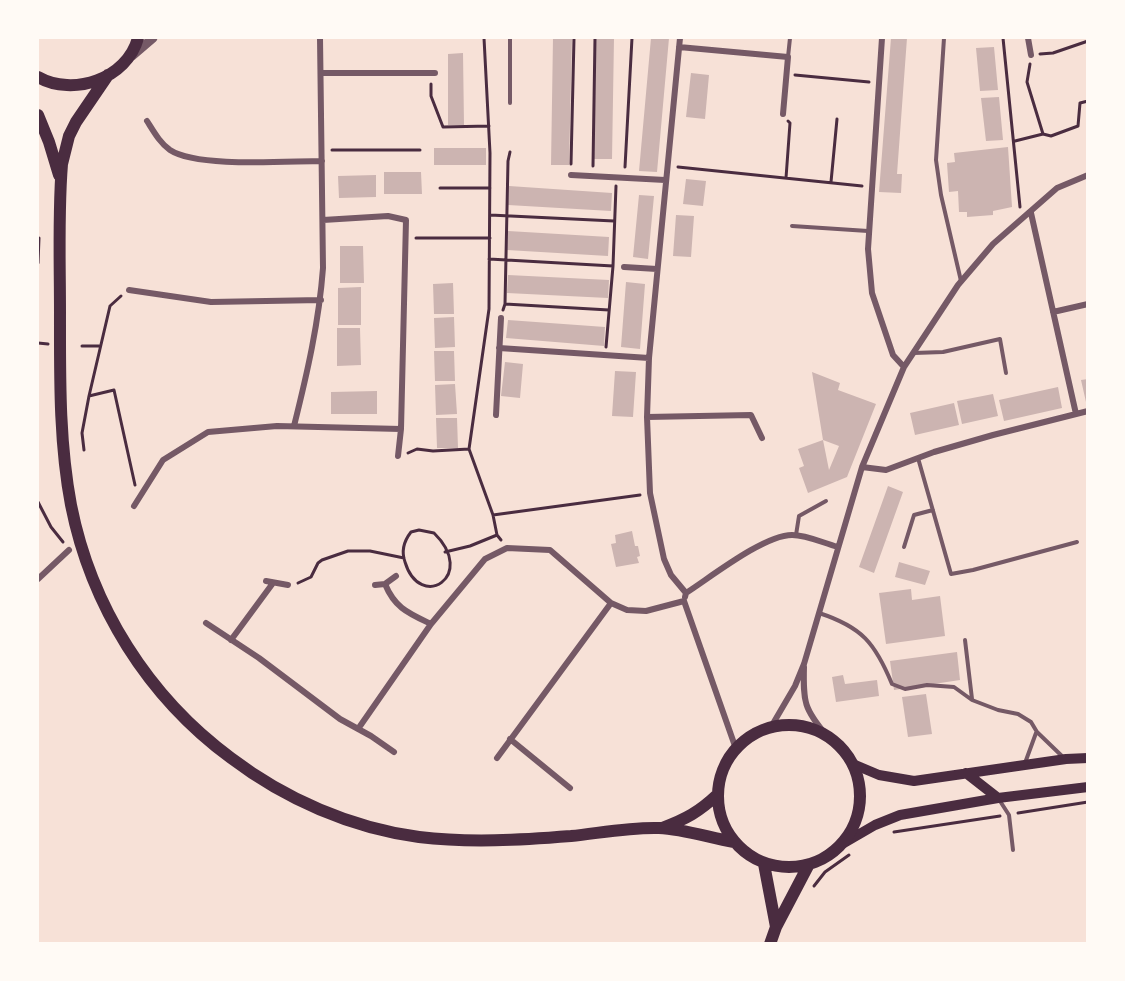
<!DOCTYPE html>
<style>
body{margin:0}
#map{position:relative;width:1125px;height:981px;overflow:hidden;background:#f7e1d7;font-family:Karla,sans-serif}
canvas{display:block}
.frame{position:absolute;inset:0;border:39px solid #fffaf5;pointer-events:none}
</style>
<div id="map">
<canvas width="1125" height="981"></canvas>
<div class="frame"></div>
</div>
<script>
const c = document.querySelector('canvas').getContext('2d');
c.lineJoin = 'round';
function fillPath(path, color) { c.fillStyle = color; c.fill(path, 'evenodd'); }
function strokePath(path, color, width, dash) { c.strokeStyle = color; c.lineWidth = width; c.lineCap = dash ? 'butt' : 'round'; c.setLineDash(dash || []); c.stroke(path); }
fillPath(new Path2D(`
 M553,38H572L569,165H551Z
 M596,38H614L612,159H594Z
 M651,38H669L657,172L639,171Z
 M891,38H907L897,174H902L901,193L879,192Z
 M994,47L998,90L980,91L976,48Z
 M463,53L464,125H448V54Z
 M691,73L709,75L705,119L686,117Z
 M999,97L1003,140L986,141L981,98Z
 M1008,147L1012,207L993,211V215L967,217V212H959L958,191L949,192L947,163L955,162L954,153Z
 M434,148H486V165H434Z
 M384,172H421L422,194H384Z
 M376,175V197L339,198L338,176Z
 M686,179L706,181L703,206L683,204Z
 M509,186L612,193L611,211L508,205Z
 M639,195L654,196L648,259L633,257Z
 M676,215L694,216L691,257L673,256Z
 M508,231L609,237L608,256L507,250Z
 M340,246H363L364,283H340Z
 M508,275L609,280L608,298L507,293Z
 M626,282L645,284L640,349L621,347Z
 M453,283L454,314H434L433,284Z
 M361,287V325H338V288Z
 M454,317L455,347L435,348L434,318Z
 M508,320L605,327L604,346L506,338Z
 M337,328H360L361,365L337,366Z
 M434,351H454L455,381H435Z
 M505,362L523,364L520,398L501,396Z
 M615,371L636,372L633,417L612,416Z
 M812,372L840,383L838,390L876,404L847,477L808,493L799,468L804,466L798,449L823,440ZM823,440L839,446L829,470Z
 M1088,379V402H1086L1081,380Z
 M455,384L457,414L436,415L435,385Z
 M1058,387L1062,408L1004,421L999,400Z
 M377,391V414H331V392Z
 M993,394L998,416L962,424L957,401Z
 M954,403L959,425L915,435L910,413Z
 M436,418H457L458,448H437Z
 M888,486L903,492L874,573L859,567Z
 M632,531L635,546H638L640,556L637,557L639,563L616,567L611,544L616,543L615,535Z
 M899,562L930,571L925,585L895,577Z
 M911,589L912,600L940,596L945,636L886,644L879,593Z
 M957,652L960,680L894,690L890,661Z
 M843,675L845,684L877,680L879,696L836,702L832,677Z
 M926,694L932,734L908,737L902,697Z`), '#ccb4b1');
strokePath(new Path2D(`
 M484,38L490,153L489,309L469,449L493,515L497,535L501,540
 M1003,38L1020,207
 M1040,54L1053,53L1088,41
 M1030,64L1027,82L1043,134L1051,136L1078,126L1080,103L1088,101
 M795,75L869,82
 M431,84V96L443,127L489,126
 M1015,141L1043,134
 M332,150H420
 M571,164L574,38
 M593,166L595,38
 M625,167L632,38
 M678,167L862,186
 M786,178L790,123L788,121
 M831,182L837,119
 M440,188H490
 M490,215L614,221
 M416,238H490
 M489,259L613,266
 M38,263L39,238
 M121,296L110,306L89,396L114,390L135,485
 M505,304L609,310
 M503,310L505,304L508,161L510,152
 M38,343L48,344
 M82,346H99
 M606,347L613,266L616,186
 M84,450L82,433L89,396
 M408,453L417,449L433,451L469,449
 M38,502L51,527L63,542
 M493,515L640,495
 M419,530L434,533C478,576 420,612 405,562C401,551 404,541 411,532Z
 M445,552L470,546L497,535
 M298,583L311,577L318,563L322,560L348,551H370L404,558
 M1018,813L1088,802
 M894,832L1000,816
 M814,886L825,872L849,855`), '#4a2c40', 3);
strokePath(new Path2D(`
 M510,38V103
 M944,38L936,160L941,195L961,281
 M788,57L790,38
 M792,226L868,231
 M914,353L943,352L1000,339L1006,373
 M918,458L951,574L973,570L1077,542
 M796,535L799,516L826,501
 M904,547L914,515L933,510
 M819,613C862,627 875,643 892,684L905,689L927,685L954,687L972,700L998,710L1018,714L1031,722L1037,732L1064,758
 M965,640L972,699
 M1025,763L1036,733
 M1000,801L1009,815L1013,850`), '#755966', 4);
strokePath(new Path2D(`
 M680,38L649,358L647,417L650,493L664,559L671,575L686,593
 M882,38L868,249L872,293L893,355L904,367
 M1028,38L1031,55
 M679,47L788,57L783,114
 M321,73H435
 M147,121C154,132 160,143 170,150C197,168 287,161 322,161
 M571,175L665,180
 M1031,213L1076,414
 M323,220L388,216L406,220L401,429L398,456
 M624,267L657,269
 M129,290L211,302L321,300
 M1053,312L1088,304
 M499,348L649,358
 M496,415L501,318
 M647,417L751,415L762,438
 M294,426C307,374 319,322 323,268L320,38
 M862,467L886,470L934,452L993,435L1088,411
 M134,506L163,460L208,432L277,426L401,429
 M38,579L69,550
 M266,581L288,585
 M385,584C395,608 408,613 431,624
 M375,585L385,584L396,576
 M685,597L686,593C711,577 764,535 792,535C807,535 823,543 838,547
 M684,601L736,749
 M206,623L259,658L340,719L371,736L394,752
 M231,640L273,583
 M804,667C803,702 804,709 827,736
 M771,727L795,686L804,664L862,467L904,367L958,285L993,244L1057,188L1088,175
 M358,729L431,624L485,559L507,548L550,550L611,603L627,610L646,611L684,601
 M510,739L570,788
 M497,758L611,603`), '#755966', 6);
strokePath(new Path2D(`
 M132,56L153,38`), '#755966', 9);
strokePath(new Path2D(`
 M853,764L879,775L914,781L1066,759L1088,758
 M966,773L998,798
 M844,843L875,825L900,815L998,798L1088,787`), '#4a2c40', 10);
strokePath(new Path2D(`
 M108,75L76,122L69,136L62,164C58,213 60,263 60,312C60,376 59,442 71,505C91,606 148,697 231,758C285,799 351,828 419,837C469,843 521,840 571,836C600,833 630,827 659,828C684,829 710,838 734,842
 M38,77C73,97 127,79 138,38
 M38,115L49,142L59,175
 M718 796a71 71 0 1 1 142 0a71 71 0 1 1-142 0Z
 M662,828C686,819 699,812 718,794
 M764,864L776,927
 M770,944L776,927L808,866`), '#4a2c40', 12);
</script>
